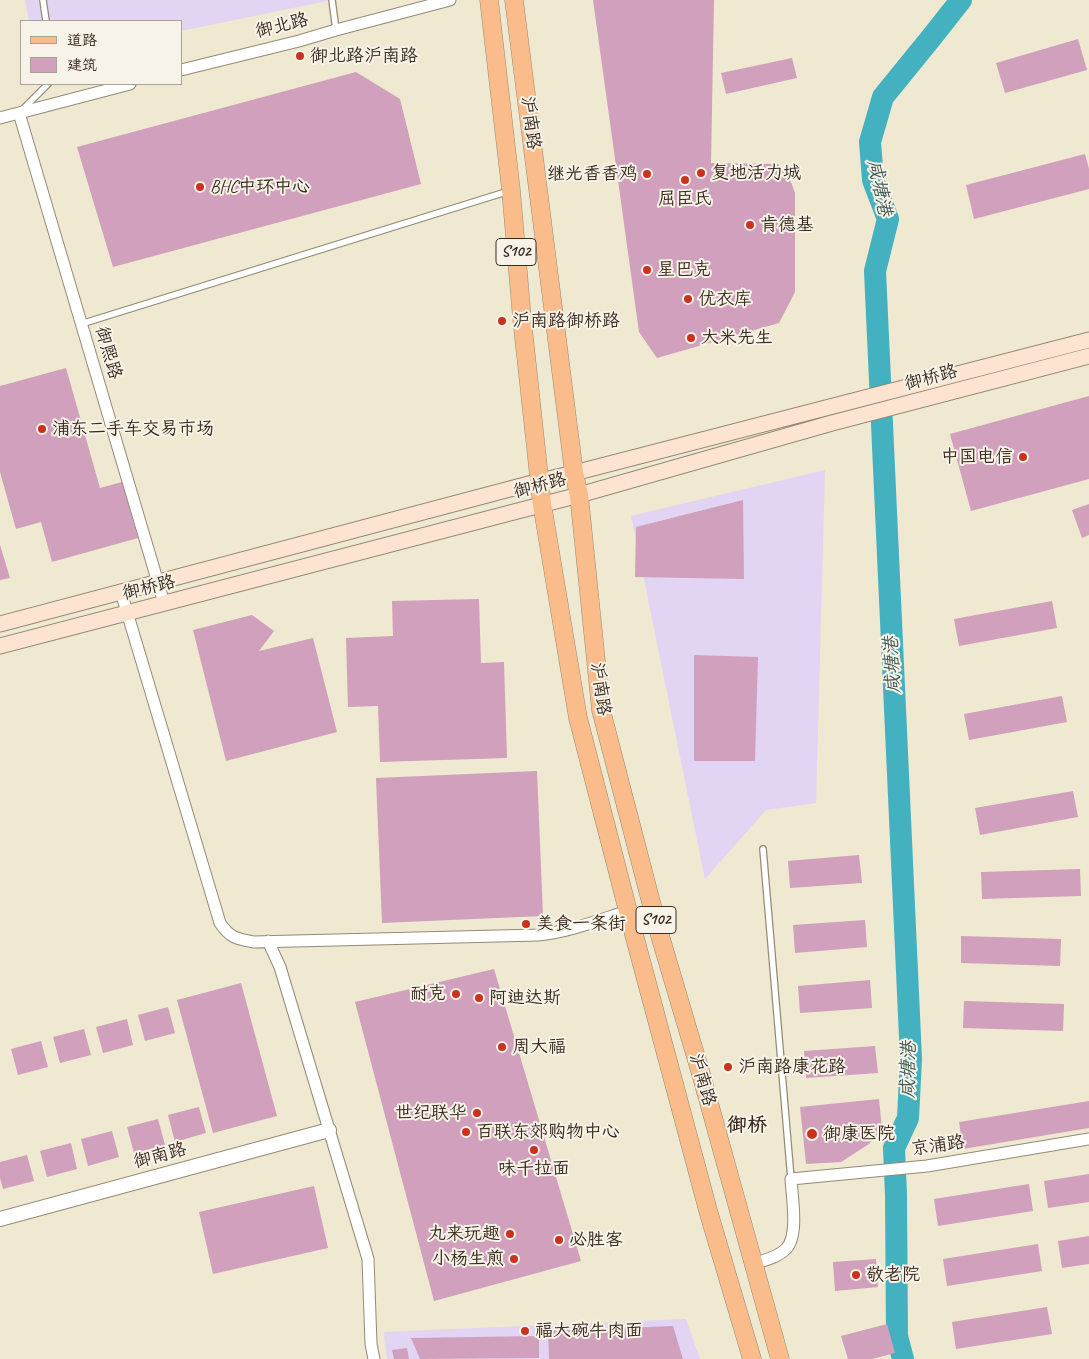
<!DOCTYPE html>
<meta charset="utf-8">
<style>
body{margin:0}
#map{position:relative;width:1089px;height:1359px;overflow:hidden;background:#eee9d0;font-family:Caveat,"LXGW WenKai TC",sans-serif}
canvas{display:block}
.legend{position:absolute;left:20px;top:20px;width:162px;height:65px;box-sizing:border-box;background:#f7f3e8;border:1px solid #aca397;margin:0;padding:6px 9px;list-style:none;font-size:15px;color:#3b2a1e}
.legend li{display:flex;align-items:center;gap:10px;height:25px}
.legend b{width:25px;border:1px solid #aca397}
</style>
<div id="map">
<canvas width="1089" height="1359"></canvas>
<ul class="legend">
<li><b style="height:6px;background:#f9bc8a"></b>道路</li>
<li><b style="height:14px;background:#d0a0bd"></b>建筑</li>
</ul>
</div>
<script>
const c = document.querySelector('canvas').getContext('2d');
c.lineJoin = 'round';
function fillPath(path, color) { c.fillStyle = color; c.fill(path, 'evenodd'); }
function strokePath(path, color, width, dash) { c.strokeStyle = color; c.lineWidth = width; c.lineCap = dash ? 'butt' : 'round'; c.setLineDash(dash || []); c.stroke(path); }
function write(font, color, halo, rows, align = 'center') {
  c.font = font + ' Caveat,"LXGW WenKai TC",sans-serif'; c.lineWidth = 4; c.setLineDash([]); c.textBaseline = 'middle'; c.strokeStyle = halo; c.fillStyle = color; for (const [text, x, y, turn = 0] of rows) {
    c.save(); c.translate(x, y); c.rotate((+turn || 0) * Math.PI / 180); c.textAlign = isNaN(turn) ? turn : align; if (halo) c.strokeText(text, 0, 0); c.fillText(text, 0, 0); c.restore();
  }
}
fillPath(new Path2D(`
 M25,0H332L181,31V21H29Z
 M825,470L816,803L766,810L705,879L631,516Z
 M686,1319L700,1359H387L384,1332Z`), '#e2d4f3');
strokePath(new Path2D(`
 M903,1359L897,1336L896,1195L894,1148L908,1118L911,1059L875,271L888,219L873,180L870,142L883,97L931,38L961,0`), '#43b1bf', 22);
fillPath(new Path2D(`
 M593,0H714L711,163L778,164L791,182L795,193V292L779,323L657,358L639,332Z
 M1078,39L1087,70L1005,93L996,63Z
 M792,58L797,78L726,94L721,73Z
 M356,72L400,99L421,184L113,267L77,147Z
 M1085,154L1089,169V189L974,219L966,185Z
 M66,368L100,488L122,482L138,538L52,562L41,522L16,529L0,472V386Z
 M1089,396V479L971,511L950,434Z
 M743,500L744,579L635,577L636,527Z
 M1089,504V535L1082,538L1072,510Z
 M0,545L10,578L0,580Z
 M479,599L481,663L504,662L507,758L380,762L378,706L348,707L346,638L393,636L392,601Z
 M1052,601L1057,628L959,646L954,619Z
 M252,615L274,631L259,651L313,638L337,732L226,761L193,630Z
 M694,655L758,657L755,761H694Z
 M1062,696L1067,722L969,740L964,714Z
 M537,771L543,916L382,923L376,778Z
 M1073,791L1078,817L980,835L975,808Z
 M859,855L862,883L790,888L788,861Z
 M1080,869L1081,896L982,899L981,872Z
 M865,920L867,947L795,953L793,925Z
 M961,936L1061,939L1060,966L961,963Z
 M494,969L581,1261L434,1301L355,1002Z
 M870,980L872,1008L800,1013L798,986Z
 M241,983L277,1116L213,1133L177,1000Z
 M964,1001L1064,1004L1063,1031L963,1028Z
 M168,1007L175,1033L145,1041L138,1015Z
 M127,1019L133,1045L103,1053L96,1027Z
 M84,1029L91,1055L60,1063L53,1037Z
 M41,1041L48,1067L18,1075L11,1049Z
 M875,1046L878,1073L806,1078L804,1051Z
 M879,1099L882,1129L869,1144L841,1162L806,1164L800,1107Z
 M1089,1101V1128L963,1149L959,1122Z
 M199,1107L206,1133L175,1142L168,1115Z
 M158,1119L165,1145L134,1153L127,1127Z
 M112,1131L119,1157L88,1166L81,1139Z
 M71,1143L77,1169L47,1177L40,1151Z
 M27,1155L34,1181L3,1189L0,1178V1162Z
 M1089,1174V1202L1048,1208L1044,1181Z
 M1029,1184L1033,1211L938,1226L934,1199Z
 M314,1186L328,1248L213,1274L199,1212Z
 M1089,1236V1264L1062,1268L1058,1241Z
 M1038,1244L1042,1271L947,1286L943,1259Z
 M876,1259L878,1287L835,1291L833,1262Z
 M1047,1307L1052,1334L956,1349L952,1322Z
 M887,1324L895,1353L872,1359H848L841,1336Z
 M673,1326L683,1359H549L548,1331Z
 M539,1336V1358L420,1359L411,1338Z
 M407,1348L409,1359H394L392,1350Z`), '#d0a0bd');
const service = new Path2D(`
 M43,0L46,21
 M332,0L336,30
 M23,109L48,84
 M81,324L509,191
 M763,849L791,1179`);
const minor = new Path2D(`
 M181,70L299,41L336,30L450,0
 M19,113L164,603
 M0,118L130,84
 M121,592L220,923C230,938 237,939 254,942L538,935C569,932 599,920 628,911
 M268,941L280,967L368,1259L371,1344L374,1359
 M753,1264C764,1260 777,1258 786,1249C799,1236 792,1197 791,1179L927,1166L1089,1139`);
const tertiary = new Path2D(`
 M0,1219L329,1130`);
const secondary = new Path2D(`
 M0,624L540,481L574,473L1089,340
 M0,646L579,495L832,423L1089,356`);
const primary = new Path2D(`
 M489,0L511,190L522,319L542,504L578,718L636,942L709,1214L752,1359
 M514,0L574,473L579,495L601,710L658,929L701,1074L780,1359`);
strokePath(service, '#948a77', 8);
strokePath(minor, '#948a77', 13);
strokePath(tertiary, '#948a77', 16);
strokePath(secondary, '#948a77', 17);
strokePath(primary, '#948a77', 19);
strokePath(service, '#fff', 5.5);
strokePath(minor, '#fff', 11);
strokePath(tertiary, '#fff', 14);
strokePath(secondary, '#fde4d0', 15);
strokePath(primary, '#f9bc8a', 18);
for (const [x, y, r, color] of [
 [300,56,5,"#c8321e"],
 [701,173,5,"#c8321e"],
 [647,174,5,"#c8321e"],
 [685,180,5,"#c8321e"],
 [200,187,5,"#c8321e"],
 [750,225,5,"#c8321e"],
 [647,270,5,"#c8321e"],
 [688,299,5,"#c8321e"],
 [502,321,5,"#c8321e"],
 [691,338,5,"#c8321e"],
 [42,429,5,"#c8321e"],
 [1023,457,5,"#c8321e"],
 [526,924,5,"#c8321e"],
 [456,994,5,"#c8321e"],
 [479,998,5,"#c8321e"],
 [502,1047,5,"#c8321e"],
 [728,1067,5,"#c8321e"],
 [477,1113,5,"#c8321e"],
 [466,1132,5,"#c8321e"],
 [812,1134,6,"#c8321e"],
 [534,1150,5,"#c8321e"],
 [510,1234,5,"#c8321e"],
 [559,1240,5,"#c8321e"],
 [514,1259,5,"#c8321e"],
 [856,1275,5,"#c8321e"],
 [525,1331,5,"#c8321e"]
]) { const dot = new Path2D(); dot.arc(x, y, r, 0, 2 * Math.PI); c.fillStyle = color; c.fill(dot); strokePath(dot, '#f7f3e8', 2); }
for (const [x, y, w] of [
 [516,252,40],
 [656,920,40]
]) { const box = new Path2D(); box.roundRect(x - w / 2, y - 13.5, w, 27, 4); c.fillStyle = '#f7f3e8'; c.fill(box); strokePath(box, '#3b2a1e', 1); }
write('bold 16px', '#3b2a1e', null, [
 ["S102",516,252],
 ["S102",656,920]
]);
write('18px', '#3b2a1e', '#f7f3e8', [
 ["御北路",282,26,-14],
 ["沪南路",530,123,83],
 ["御熙路",108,353,74],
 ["御桥路",931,378,-15],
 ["御桥路",540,486,-15],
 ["御桥路",149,588,-14],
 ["沪南路",600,689,82],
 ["沪南路",702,1080,74],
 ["京浦路",938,1146,-8],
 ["御南路",160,1156,-15]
]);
write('18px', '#3b2a1e', '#f7f3e8', [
 ["御北路沪南路",310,56],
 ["复地活力城",711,173],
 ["继光香香鸡",637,174,"right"],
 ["BHC中环中心",210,187],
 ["屈臣氏",685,199,"center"],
 ["肯德基",760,225],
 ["星巴克",657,270],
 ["优衣库",698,299],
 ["沪南路御桥路",512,321],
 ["大米先生",701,338],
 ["浦东二手车交易市场",52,429],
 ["中国电信",1013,457,"right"],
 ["美食一条街",536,924],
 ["耐克",446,994,"right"],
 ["阿迪达斯",489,998],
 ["周大福",512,1047],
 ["沪南路康花路",738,1067],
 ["世纪联华",467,1113,"right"],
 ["百联东郊购物中心",476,1132],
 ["御康医院",823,1134],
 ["味千拉面",534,1169,"center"],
 ["丸来玩趣",500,1234,"right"],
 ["必胜客",569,1240],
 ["小杨生煎",504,1259,"right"],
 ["敬老院",866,1275],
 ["福大碗牛肉面",535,1331]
], 'left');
write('italic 19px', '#3e5956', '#f7f3e8', [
 ["咸塘港",879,188,78],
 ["咸塘港",893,665,-93],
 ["咸塘港",909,1070,-89]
]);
write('bold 20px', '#3b2a1e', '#f7f3e8', [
 ["御桥",747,1126]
]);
</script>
